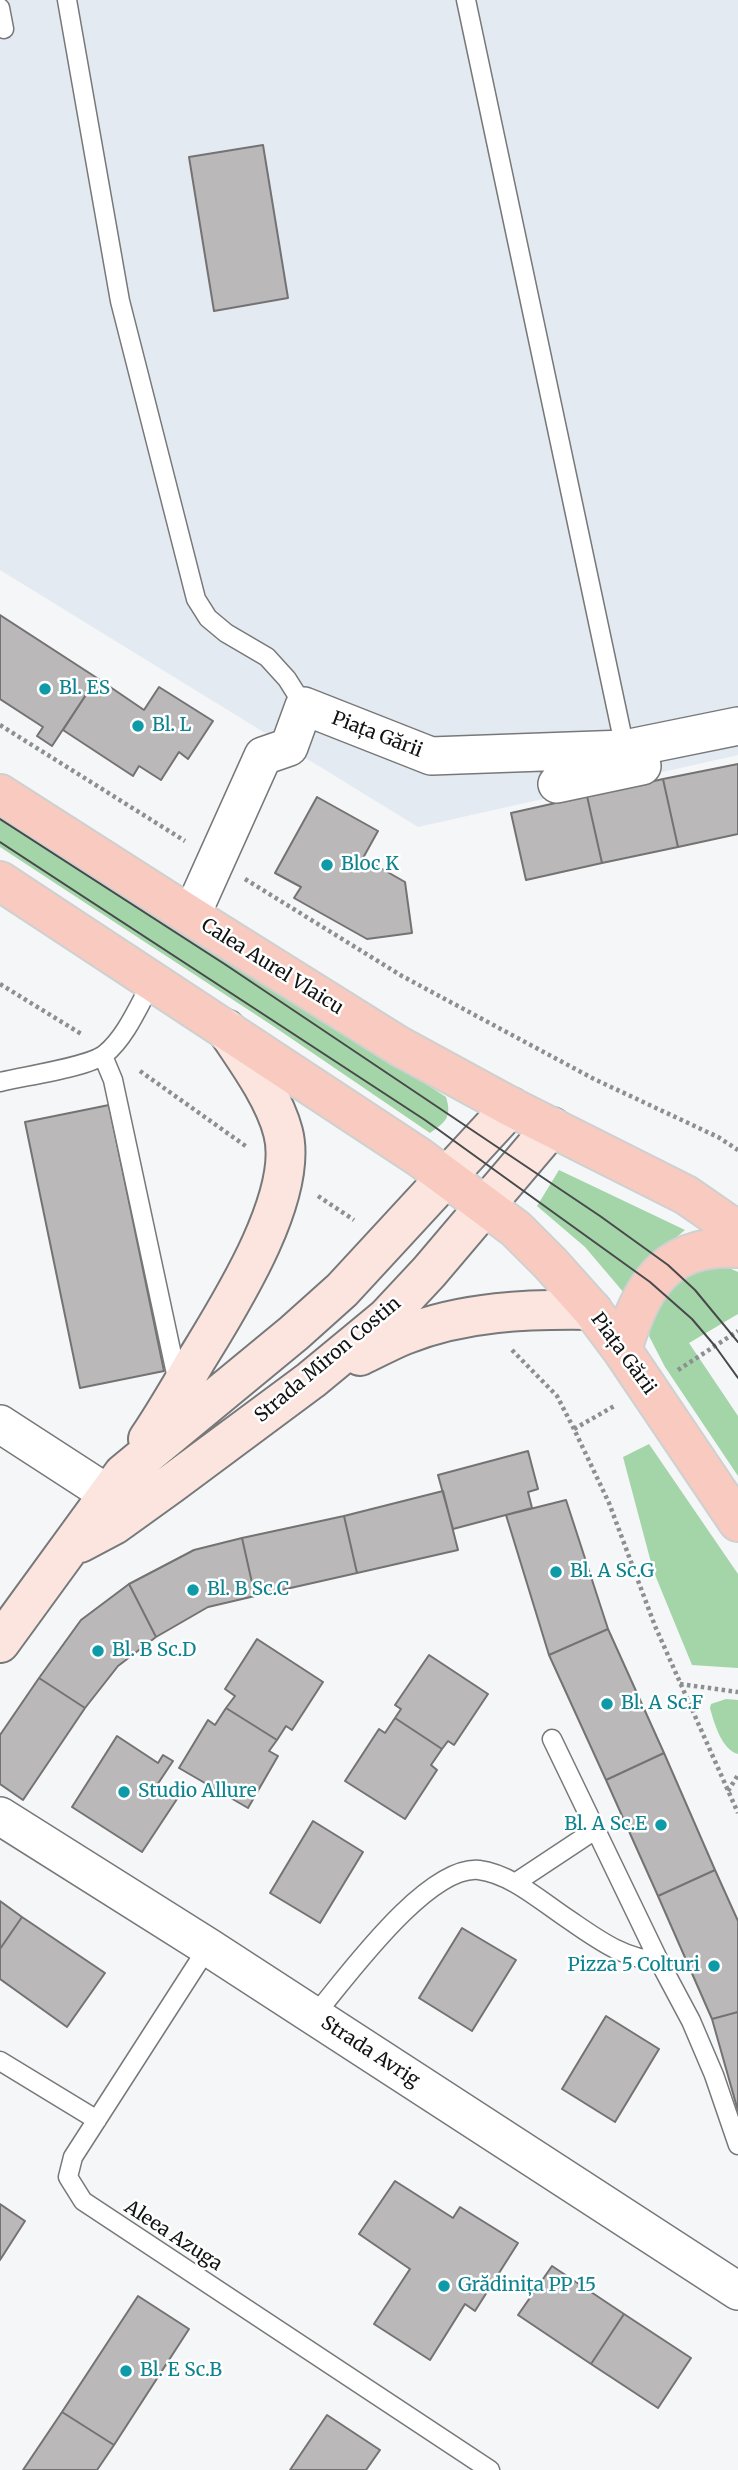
<!DOCTYPE html>
<meta charset="utf-8">
<style>
body{margin:0}
canvas{display:block;background:#f4f6f7}
</style>
<canvas width="738" height="2470"></canvas>
<script>
const c = document.querySelector('canvas').getContext('2d');
c.lineJoin = 'round';
function fillPath(path, color) { c.fillStyle = color; c.fill(path, 'evenodd'); }
function strokePath(path, color, width, dash) { c.strokeStyle = color; c.lineWidth = width; c.lineCap = dash ? 'butt' : 'round'; c.setLineDash(dash || []); c.stroke(path); }
function write(font, color, halo, rows, align = 'center') {
  c.font = font + ' Merriweather,serif'; c.lineWidth = 5; c.setLineDash([]); c.textBaseline = 'middle'; c.strokeStyle = halo; c.fillStyle = color; for (const [text, x, y, turn = 0] of rows) {
    c.save(); c.translate(x, y); c.rotate((+turn || 0) * Math.PI / 180); c.textAlign = isNaN(turn) ? turn : align; if (halo) c.strokeText(text, 0, 0); c.fillText(text, 0, 0); c.restore();
  }
}
fillPath(new Path2D(`
 M0,0H738V755L418,827L0,570Z`), '#e4eaf1');
fillPath(new Path2D(`
 M0,806L446,1097C452,1117 446,1122 430,1133L273,1026L0,847Z
 M559,1170L685,1230L660,1251L630,1300L585,1247L537,1206Z
 M706,1265L727,1267L738,1272V1314L689,1343L738,1416V1476L665,1367L649,1336L655,1306L670,1284Z
 M649,1444L738,1574V1668L692,1665L653,1570L623,1457Z
 M726,1699L738,1700V1754C722,1750 714,1723 710,1708L711,1704Z`), '#a3d5a8');
const building = new Path2D(`
 M263,145L288,298L214,311L189,157Z
 M0,615L97,678L52,746L37,736L43,727L0,699Z
 M97,678L144,710L159,687L213,721L188,759L179,752L161,780L139,766L133,776L63,730Z
 M738,764V834L678,847L663,779Z
 M663,779L678,847L602,863L587,796Z
 M587,796L602,863L526,880L511,813Z
 M317,797L378,831L363,858L405,882L412,933L367,939L294,898L301,887L275,873Z
 M109,1105L164,1371L80,1388L25,1122Z
 M528,1451L538,1489L528,1492L532,1508L453,1529L438,1475Z
 M443,1491L458,1550L357,1573L344,1516Z
 M566,1500L608,1629L549,1655L506,1515Z
 M344,1516L357,1573L255,1596L242,1538Z
 M242,1538L255,1596L208,1607L156,1637L129,1584L194,1550Z
 M129,1584L156,1637L118,1666L85,1708L39,1678L81,1620Z
 M608,1629L664,1753L606,1780L549,1655Z
 M257,1639L323,1682L292,1730L286,1726L277,1740L226,1708L235,1696L225,1689Z
 M429,1655L488,1694L454,1745L448,1741L442,1749L395,1718L401,1709L395,1705Z
 M39,1678L85,1708L23,1800L0,1784V1735Z
 M226,1708L277,1740L269,1751L278,1756L248,1808L179,1768L208,1720L215,1725Z
 M395,1718L442,1749L431,1765L437,1770L405,1819L345,1781L379,1729L385,1733Z
 M117,1736L158,1763L163,1755L173,1761L157,1785L177,1799L142,1852L72,1807Z
 M664,1753L715,1870L658,1896L606,1780Z
 M313,1821L363,1852L320,1923L270,1893Z
 M715,1870L738,1921V2012L712,2019L658,1896Z
 M0,1901L22,1917L0,1949Z
 M22,1917L105,1973L67,2027L0,1979V1949Z
 M462,1928L516,1960L472,2031L419,1998Z
 M738,2012V2111L712,2019Z
 M606,2016L659,2049L615,2122L562,2089Z
 M395,2181L453,2218L460,2207L518,2243L475,2311L465,2304L430,2360L374,2324L410,2269L359,2234Z
 M0,2204L25,2221L0,2260Z
 M552,2266L624,2314L591,2364L518,2315Z
 M138,2296L189,2329L114,2445L62,2412Z
 M624,2314L691,2358L658,2408L591,2364Z
 M62,2412L114,2445L97,2470H23Z
 M327,2415L380,2450L366,2470H290Z`);
fillPath(building, '#bab8b9');
strokePath(building, '#747272', 2);
const lane = new Path2D(`
 M67,0L120,301L196,599L208,618L226,633L267,657L287,679L304,706
 M466,0L625,749
 M0,8L4,29
 M103,1056L113,1080L178,1383
 M0,1082C24,1076 89,1067 105,1054C126,1037 139,1005 152,982
 M552,1739L659,1961L691,2021L714,2075L738,2145
 M515,1883L595,1830
 M208,1947L73,2157L68,2177L83,2201L490,2470
 M314,2016C346,1978 427,1865 479,1870C511,1874 541,1901 568,1919C596,1938 623,1959 659,1961
 M0,2061L97,2120`);
const street = new Path2D(`
 M557,784L642,766
 M191,916L263,756L289,747L304,706L431,756L625,749L738,726
 M0,1424L108,1494
 M0,1816L208,1947L738,2291`);
const secondary = new Path2D(`
 M360,1356C375,1349 389,1341 404,1335C464,1311 528,1309 592,1310
 M148,1439C165,1414 180,1388 195,1362C228,1308 300,1196 283,1132C274,1097 246,1059 226,1029
 M80,1543L114,1525L171,1484L311,1380L386,1318L429,1272L552,1127
 M0,1643L123,1474L294,1333L342,1290L511,1107`);
const primary = new Path2D(`
 M0,794L191,916L399,1046L511,1107L686,1195L738,1231
 M0,881L419,1157L516,1229L550,1263L592,1310L622,1350L738,1522
 M622,1350C641,1288 664,1243 738,1248`);
strokePath(lane, '#777879', 21);
strokePath(street, '#777879', 40);
strokePath(secondary, '#777879', 42);
strokePath(primary, '#cfd0d0', 42);
strokePath(new Path2D(`
 M0,725L185,841
 M245,879L402,976L594,1079L718,1137L738,1150
 M0,984L83,1035
 M140,1071L247,1147
 M318,1196L354,1220
 M512,1350L557,1396L574,1429L609,1503L655,1626L738,1813
 M678,1370L738,1331
 M574,1429L616,1405
 M680,1684L738,1692
 M728,1791L738,1775`), '#8d8f90', 4.5, [3.5, 3.5]);
strokePath(lane, '#fff', 18);
strokePath(street, '#fff', 37);
strokePath(secondary, '#fce5df', 38);
strokePath(primary, '#f9cabf', 38);
strokePath(new Path2D(`
 M0,819L226,965L600,1216L668,1265L695,1290L738,1342
 M0,842L425,1120L650,1282L692,1319L715,1346L738,1378`), '#48494a', 2);
for (const [x, y, r, color] of [
 [45,689,7,"#0f9aa8"],
 [138,726,7,"#0f9aa8"],
 [327,865,7,"#0f9aa8"],
 [556,1572,7,"#0f9aa8"],
 [193,1590,7,"#0f9aa8"],
 [98,1651,7,"#0f9aa8"],
 [607,1704,7,"#0f9aa8"],
 [124,1792,7,"#0f9aa8"],
 [661,1825,7,"#0f9aa8"],
 [714,1966,7,"#0f9aa8"],
 [444,2286,7,"#0f9aa8"],
 [126,2371,7,"#0f9aa8"]
]) { const dot = new Path2D(); dot.arc(x, y, r, 0, 2 * Math.PI); c.fillStyle = color; c.fill(dot); strokePath(dot, '#fff', 2.5); }
write('19px', '#0d838f', '#fff', [
 ["Bl. ES",59,689],
 ["Bl. L",152,726],
 ["Bloc K",341,865],
 ["Bl. A Sc.G",570,1572],
 ["Bl. B Sc.C",207,1590],
 ["Bl. B Sc.D",112,1651],
 ["Bl. A Sc.F",621,1704],
 ["Studio Allure",138,1792],
 ["Bl. A Sc.E",647,1825,"right"],
 ["Pizza 5 Colturi",700,1966,"right"],
 ["Grădinița PP 15",458,2286],
 ["Bl. E Sc.B",140,2371]
], 'left');
write('19px', '#111212', '#fff', [
 ["Piața Gării",377,735,21],
 ["Calea Aurel Vlaicu",272,967,32],
 ["Piața Gării",623,1354,54],
 ["Strada Miron Costin",328,1360,-40],
 ["Strada Avrig",370,2052,33],
 ["Aleea Azuga",173,2236,33]
]);
</script>
